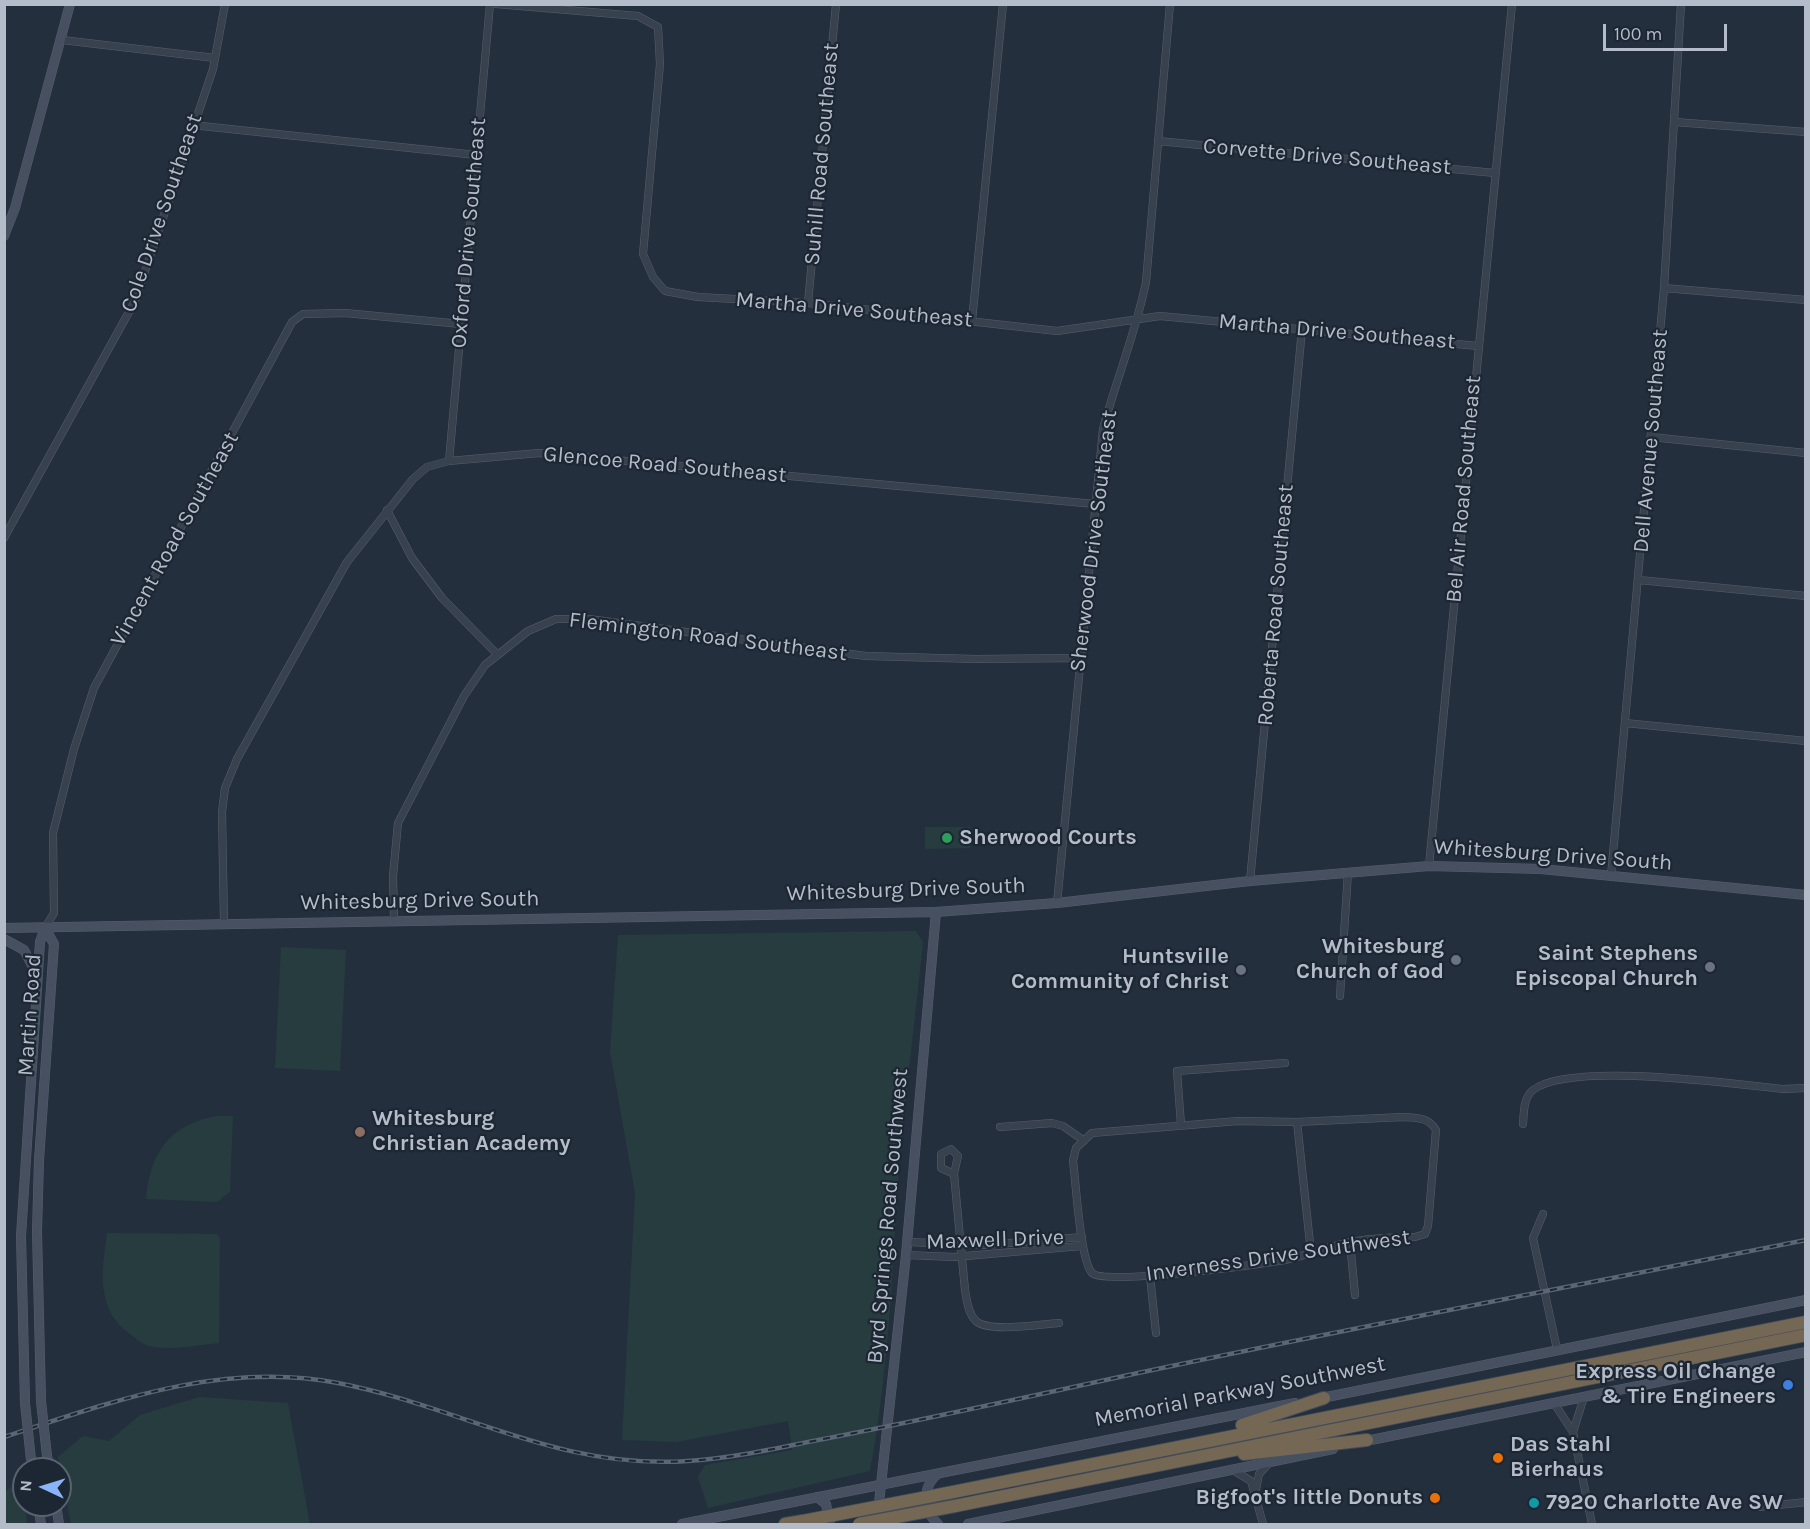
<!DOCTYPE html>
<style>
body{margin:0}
#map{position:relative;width:1810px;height:1529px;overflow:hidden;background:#242f3e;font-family:Karla,sans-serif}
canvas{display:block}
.frame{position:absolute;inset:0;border:6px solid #b4bcc9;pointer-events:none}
.north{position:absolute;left:12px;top:1457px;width:60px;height:60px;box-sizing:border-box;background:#1d2633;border:2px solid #59626f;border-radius:50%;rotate:274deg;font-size:16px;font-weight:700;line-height:24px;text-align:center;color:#b4bcc9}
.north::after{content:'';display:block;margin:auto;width:21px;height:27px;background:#8ab4f8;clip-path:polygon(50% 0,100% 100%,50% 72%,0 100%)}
.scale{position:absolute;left:1603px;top:24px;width:124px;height:27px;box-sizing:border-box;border:3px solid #b4bcc9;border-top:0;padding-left:8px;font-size:18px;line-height:21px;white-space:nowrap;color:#b4bcc9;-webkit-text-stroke:4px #1d2633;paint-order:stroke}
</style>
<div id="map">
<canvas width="1810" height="1529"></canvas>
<div class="frame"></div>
<div class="north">N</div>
<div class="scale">100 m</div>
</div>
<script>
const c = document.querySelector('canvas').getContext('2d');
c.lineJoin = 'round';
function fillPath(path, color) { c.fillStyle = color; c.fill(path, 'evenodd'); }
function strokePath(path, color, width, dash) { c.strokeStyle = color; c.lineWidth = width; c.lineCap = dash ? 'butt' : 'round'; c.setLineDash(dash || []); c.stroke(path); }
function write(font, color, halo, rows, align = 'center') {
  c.font = font + ' Karla,sans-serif'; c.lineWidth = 4.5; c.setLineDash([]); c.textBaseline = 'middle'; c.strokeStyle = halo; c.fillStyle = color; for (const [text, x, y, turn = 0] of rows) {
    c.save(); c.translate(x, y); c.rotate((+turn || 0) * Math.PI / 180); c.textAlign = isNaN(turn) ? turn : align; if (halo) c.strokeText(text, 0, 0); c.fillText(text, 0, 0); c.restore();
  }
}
fillPath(new Path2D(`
 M925,827H970V848L925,849Z
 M916,931L923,942C915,1022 904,1102 898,1182C892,1279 888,1375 870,1471L708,1508L698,1477L705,1465L792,1450L788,1421L677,1442L622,1440L635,1193L610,1052L618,935Z
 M281,947L346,950L340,1071L275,1068Z
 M216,1116H233L230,1192L217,1202L146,1199C150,1153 169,1125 216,1116Z
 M107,1233L216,1234L220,1238L219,1343C196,1345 172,1351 149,1346C143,1345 136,1338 130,1334C95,1309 102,1270 107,1233Z
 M199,1397L288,1403L310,1524H71L58,1457L83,1436L109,1441L140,1415Z
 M24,1476L27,1524H5V1492Z`), '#263c3f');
const street = new Path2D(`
 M496,4L638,16L658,27L660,64L643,254L653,277L665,291L698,297L808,303L1057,331L1160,316L1478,346
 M62,40L215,58
 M1675,122L1806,132
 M192,125L476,155
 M1158,141L1495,173
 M1664,288L1806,300
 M808,303L836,4
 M972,321L1003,4
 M1651,437L1806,453
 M449,461L490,4
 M387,510L412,558L442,598L497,654
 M4,538L135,301L213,69L225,4
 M1639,580L1806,596
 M1625,723L1806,741
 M1429,866L1512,4
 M1611,876L1664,288L1681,4
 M1250,881L1302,329
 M1057,903L1103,429C1116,380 1136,332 1146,282L1170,4
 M394,920L393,876L398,823L464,696L485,665L528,631L556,619H589L866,656L976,659L1080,658
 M224,923L222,812L225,788L237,759L347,562L413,479L427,467L449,461L539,453L1095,504
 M45,928L54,913L53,833L74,749L94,688L292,322L303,314L345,313L461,324
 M1340,996L1348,872
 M1403,1117C1417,1118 1428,1117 1436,1130L1428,1226L1425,1234L1415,1237C1393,1237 1372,1238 1351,1242C1329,1246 1308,1255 1285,1260C1260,1264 1104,1286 1092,1273C1080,1260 1076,1182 1073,1161L1076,1148L1092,1133L1238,1121L1297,1122Z
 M1297,1122L1311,1253
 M1523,1124C1524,1113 1523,1098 1533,1090C1570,1061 1734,1084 1783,1089L1806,1088
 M1181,1125L1177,1071L1285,1063
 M1000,1127L1052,1123L1063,1126L1083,1140
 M951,1149L958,1156L954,1174L941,1168V1154Z
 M954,1174L965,1290C967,1301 968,1313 976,1321C989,1333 1040,1324 1059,1323
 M1543,1214L1533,1238L1557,1349
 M907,1242L986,1245L1082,1237
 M1350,1242L1355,1295
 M906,1255L954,1257L1082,1246
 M1150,1276L1156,1333
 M1554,1403L1573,1432L1592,1524
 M1573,1432L1584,1397
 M1233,1470L1251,1481L1263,1524
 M1256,1489L1259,1474L1271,1461
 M1759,1507L1806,1502`);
const secondary = new Path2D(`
 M4,236L15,208L70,4
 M4,928L936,912L1057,903L1250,881L1429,866L1541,869L1806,895
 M4,939L24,950L36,973
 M1317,1399L1806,1300
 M41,1401L37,1231L39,1160L54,944L45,928
 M25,1403L21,1236L40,942L45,928
 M1361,1442L1806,1352
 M47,1456L50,1469
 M817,1497L826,1504L830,1524
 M38,1505L41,1524
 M56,1505L59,1524
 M878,1512L906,1255L936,912
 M682,1524L1295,1403
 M938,1524C922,1510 922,1485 939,1473
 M968,1524L1333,1449`);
const highway = new Path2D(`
 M1242,1425L1324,1398
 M1244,1454L1367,1440
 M953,1492L1806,1322
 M955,1506L1806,1335
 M785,1524L803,1521`);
strokePath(street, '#565f6c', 8);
strokePath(secondary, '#565f6c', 10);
strokePath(highway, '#434c59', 14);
strokePath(street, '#38414e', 7);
strokePath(secondary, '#465061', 9);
strokePath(highway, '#746855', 12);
const rail = new Path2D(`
 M4,1437C114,1401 221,1361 338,1383C462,1407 556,1470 688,1461C737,1458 786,1446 834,1437C931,1418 1028,1397 1124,1376C1351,1328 1579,1285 1806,1240`);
strokePath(rail, '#5a6575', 4.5);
strokePath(rail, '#1d2633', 2, [7]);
const secondaryBridge = new Path2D(`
 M41,1401L47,1456
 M25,1403L31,1460`);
const highwayBridge = new Path2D(`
 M803,1521L953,1492
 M859,1524L955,1506`);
strokePath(secondaryBridge, '#565f6c', 10, []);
strokePath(highwayBridge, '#434c59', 14, []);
strokePath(secondaryBridge, '#465061', 9);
strokePath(highwayBridge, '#746855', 12);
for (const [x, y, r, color] of [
 [947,838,6,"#2e9e5b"],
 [1456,960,6,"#6b7280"],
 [1710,967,6,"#6b7280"],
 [1241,970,6,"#6b7280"],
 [360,1132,6,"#8d6e63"],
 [1788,1385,6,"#3f7fe0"],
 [1498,1458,6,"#e8710a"],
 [1435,1498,6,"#e8710a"],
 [1534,1503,6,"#0f9aa8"]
]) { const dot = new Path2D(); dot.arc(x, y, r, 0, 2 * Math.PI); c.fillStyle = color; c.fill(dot); strokePath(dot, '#1d2633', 2); }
write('22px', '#b4bcc9', '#1d2633', [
 ["Suhill Road Southeast",822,154,-85],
 ["Corvette Drive Southeast",1327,157,5],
 ["Cole Drive Southeast",162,213,-71],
 ["Oxford Drive Southeast",469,233,-85],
 ["Martha Drive Southeast",854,310,5],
 ["Martha Drive Southeast",1337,332,5],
 ["Dell Avenue Southeast",1651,441,-85],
 ["Glencoe Road Southeast",665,465,5],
 ["Bel Air Road Southeast",1464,489,-85],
 ["Vincent Road Southeast",175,539,-61],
 ["Sherwood Drive Southeast",1094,541,-83],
 ["Roberta Road Southeast",1276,605,-85],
 ["Flemington Road Southeast",708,637,7],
 ["Whitesburg Drive South",1553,855,4],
 ["Whitesburg Drive South",906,890,-2],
 ["Whitesburg Drive South",420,901,-1],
 ["Martin Road",30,1015,-86],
 ["Byrd Springs Road Southwest",888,1216,-85],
 ["Maxwell Drive",995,1240,-2],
 ["Inverness Drive Southwest",1278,1256,-8],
 ["Memorial Parkway Southwest",1240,1392,-11]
]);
write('bold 22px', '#b4bcc9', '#1d2633', [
 ["Sherwood Courts",959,838,"left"],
 ["Whitesburg",1444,947],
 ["Church of God",1444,972],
 ["Saint Stephens",1698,954],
 ["Episcopal Church",1698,979],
 ["Huntsville",1229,957],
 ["Community of Christ",1229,982],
 ["Whitesburg",372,1119,"left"],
 ["Christian Academy",372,1144,"left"],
 ["Express Oil Change",1776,1372],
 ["& Tire Engineers",1776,1397],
 ["Das Stahl",1510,1445,"left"],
 ["Bierhaus",1510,1470,"left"],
 ["Bigfoot's little Donuts",1423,1498],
 ["7920 Charlotte Ave SW",1546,1503,"left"]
], 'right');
</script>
